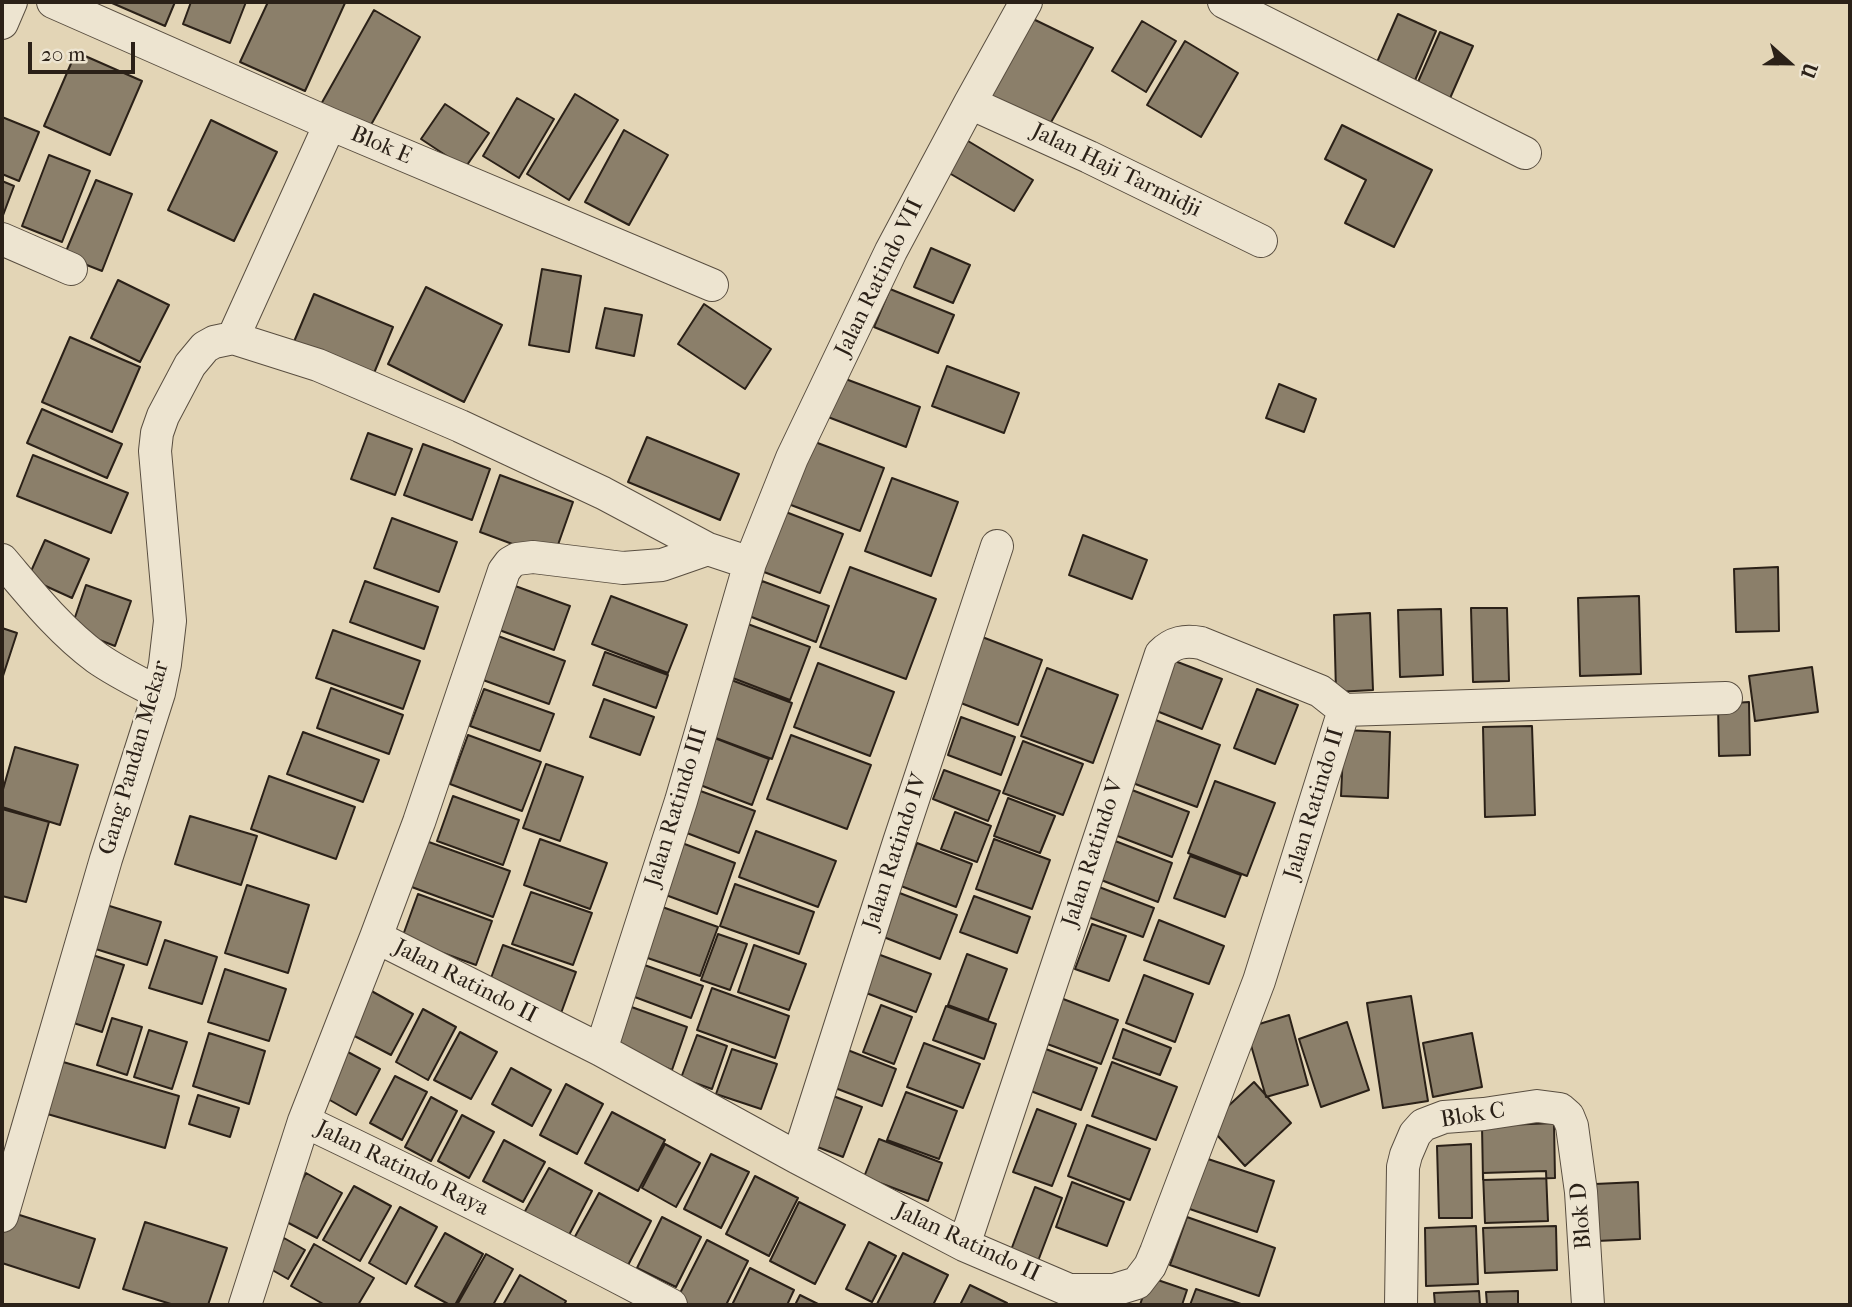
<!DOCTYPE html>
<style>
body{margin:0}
#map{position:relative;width:1852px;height:1307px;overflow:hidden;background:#e3d5b6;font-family:"IM FELL French Canon",serif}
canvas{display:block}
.frame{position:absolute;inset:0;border:4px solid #2b2118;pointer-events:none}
.north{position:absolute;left:1754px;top:28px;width:70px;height:70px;-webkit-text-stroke:5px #ede4d0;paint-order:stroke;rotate:111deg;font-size:19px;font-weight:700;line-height:28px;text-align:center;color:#2b2118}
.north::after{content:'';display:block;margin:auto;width:24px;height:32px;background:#2b2118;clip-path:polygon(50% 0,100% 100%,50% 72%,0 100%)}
.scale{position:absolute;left:28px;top:42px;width:107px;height:32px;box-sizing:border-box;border:4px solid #2b2118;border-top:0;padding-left:9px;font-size:21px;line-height:24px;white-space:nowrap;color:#2b2118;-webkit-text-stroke:5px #ede4d0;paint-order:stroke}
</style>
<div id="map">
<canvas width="1852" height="1307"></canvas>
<div class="frame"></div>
<div class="north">U</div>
<div class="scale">20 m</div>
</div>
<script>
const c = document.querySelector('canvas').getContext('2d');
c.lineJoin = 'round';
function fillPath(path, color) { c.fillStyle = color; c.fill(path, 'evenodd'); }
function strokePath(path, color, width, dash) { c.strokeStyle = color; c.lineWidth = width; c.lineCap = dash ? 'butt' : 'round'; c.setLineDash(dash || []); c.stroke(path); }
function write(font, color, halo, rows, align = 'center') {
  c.font = font + ' "IM FELL French Canon",serif'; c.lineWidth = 5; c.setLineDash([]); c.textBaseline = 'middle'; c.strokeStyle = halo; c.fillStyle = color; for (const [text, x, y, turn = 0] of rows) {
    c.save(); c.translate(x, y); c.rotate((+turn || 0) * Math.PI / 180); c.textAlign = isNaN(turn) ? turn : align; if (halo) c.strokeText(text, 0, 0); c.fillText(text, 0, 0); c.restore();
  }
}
const building = new Path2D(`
 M112,2H175L165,26L112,3Z
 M191,2H246L230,43L183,24Z
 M268,2H342L345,3L305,91L240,62Z
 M374,10L420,37L367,132L320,106Z
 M1398,14L1436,31L1413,85L1374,69Z
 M1029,17L1093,48L1050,124L984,95Z
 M1142,21L1176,41L1146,92L1112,71Z
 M1440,32L1473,46L1447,105L1414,91Z
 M1185,41L1238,73L1201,137L1147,105Z
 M76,52L142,81L110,155L44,126Z
 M575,94L618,120L569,200L527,174Z
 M517,98L554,119L519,178L483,156Z
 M445,104L489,133L465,168L421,139Z
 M2,117L39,132L19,181L2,174Z
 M211,120L277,152L234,241L168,210Z
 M1342,125L1432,170L1394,247L1345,223L1366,180L1325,159Z
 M624,130L668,155L629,225L585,202Z
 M963,138L1033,180L1014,211L944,170Z
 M49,155L90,171L62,242L22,226Z
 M96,180L132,194L102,271L64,256Z
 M2,181L14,186L2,218Z
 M931,248L970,265L953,303L914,287Z
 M542,269L581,276L569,352L529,345Z
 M118,280L169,305L140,362L91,338Z
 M426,287L502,325L464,402L388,364Z
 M890,289L954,315L938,353L874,327Z
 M314,294L393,327L372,378L293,344Z
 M704,304L771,349L745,389L678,344Z
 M605,308L642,315L634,356L596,348Z
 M70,337L140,367L112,432L42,402Z
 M947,366L1019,393L1004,433L932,406Z
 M843,378L920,407L906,447L828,417Z
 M1279,384L1316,399L1304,432L1266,418Z
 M42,409L122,444L107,478L27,443Z
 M368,433L412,449L395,495L351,479Z
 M647,437L739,474L720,520L628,482Z
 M807,439L884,468L860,531L783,502Z
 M423,444L490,469L472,520L404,495Z
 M33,455L128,493L111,533L17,496Z
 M500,475L573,502L553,559L480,532Z
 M892,478L958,502L931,576L865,551Z
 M778,509L843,534L820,593L756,569Z
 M392,518L457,542L439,592L374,568Z
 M1083,535L1147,560L1132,599L1069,575Z
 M45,540L89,559L72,598L28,578Z
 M850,567L936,599L906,679L820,647Z
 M1778,567L1779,631L1736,632L1734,569Z
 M365,581L438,607L424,649L350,622Z
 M762,581L829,606L816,642L749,616Z
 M507,583L570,606L554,650L491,627Z
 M86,585L131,601L115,646L71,629Z
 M611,596L687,625L668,673L592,644Z
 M1639,596L1641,674L1580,676L1578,598Z
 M1471,608H1507L1509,681L1473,682Z
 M1441,609L1443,675L1400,677L1398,610Z
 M1370,613L1373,690L1336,692L1334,615Z
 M745,623L810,647L790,700L725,675Z
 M2,628L17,633L2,679Z
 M333,630L420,661L403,709L316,678Z
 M977,635L1042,660L1018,725L953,700Z
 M498,636L565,661L549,704L483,680Z
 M605,652L668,675L656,708L593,685Z
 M1167,658L1222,679L1202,729L1149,708Z
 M818,663L894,692L870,756L794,727Z
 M1812,667L1818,712L1755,721L1749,676Z
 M1047,668L1118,695L1093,763L1021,736Z
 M726,678L792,703L772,759L705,734Z
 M331,688L403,715L389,754L317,728Z
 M484,689L554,714L540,751L470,726Z
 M1257,689L1298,705L1275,764L1234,748Z
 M604,699L654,717L640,755L590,737Z
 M1749,702L1750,755L1719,756L1718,704Z
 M961,717L1015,737L1001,775L948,755Z
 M1153,719L1220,745L1197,807L1130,782Z
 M1532,726L1535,815L1485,817L1483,727Z
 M1344,730L1390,732L1388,798L1341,796Z
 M303,732L379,760L363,802L287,774Z
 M468,735L541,762L522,811L450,784Z
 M791,735L871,765L847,829L767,799Z
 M712,737L769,759L752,805L695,783Z
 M1023,741L1083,764L1063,815L1003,793Z
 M15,747L78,765L60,825L2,807V793Z
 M546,764L583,777L560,841L523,828Z
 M944,770L1000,791L988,821L933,799Z
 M269,776L355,807L336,859L251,829Z
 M1215,781L1275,803L1247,876L1188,853Z
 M695,789L755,811L739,853L679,830Z
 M1132,790L1189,812L1172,857L1115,835Z
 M453,796L519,820L503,865L437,841Z
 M1008,798L1055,816L1040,853L994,836Z
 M2,809L49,822L26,902L2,896Z
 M955,812L991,826L977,862L941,849Z
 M190,816L257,836L241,885L175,864Z
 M756,831L836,861L818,907L739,877Z
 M540,839L607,863L590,909L524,885Z
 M994,839L1050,860L1032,909L976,889Z
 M1110,839L1172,863L1158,902L1096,878Z
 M674,840L735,863L717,914L655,891Z
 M426,841L510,871L493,917L409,886Z
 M917,843L972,864L956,907L901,886Z
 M1190,856L1241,875L1225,917L1174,898Z
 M735,884L814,912L799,954L720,926Z
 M247,885L309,905L288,973L225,953Z
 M1099,887L1154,908L1143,937L1088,917Z
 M531,892L592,913L573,965L512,944Z
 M897,892L957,915L940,959L881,936Z
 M418,894L492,921L476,965L402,938Z
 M974,896L1030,917L1017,953L960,932Z
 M100,903L161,922L147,965L86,946Z
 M654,904L718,927L700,976L636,954Z
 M1159,920L1224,946L1209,984L1144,960Z
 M1092,924L1126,936L1109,981L1075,969Z
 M718,934L747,944L730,990L701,980Z
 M165,940L217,957L202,1004L149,988Z
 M503,945L576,972L560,1016L487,989Z
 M754,945L806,964L789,1010L738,992Z
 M86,953L124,965L102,1032L64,1020Z
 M875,953L931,974L916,1012L861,991Z
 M967,954L1007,969L988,1020L948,1005Z
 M636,962L703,986L691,1018L624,993Z
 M225,969L286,989L269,1041L208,1022Z
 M1144,975L1193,994L1175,1042L1126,1023Z
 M366,988L413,1014L391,1055L343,1030Z
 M712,988L789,1016L775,1058L697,1030Z
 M1411,996L1428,1101L1383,1108L1367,1003Z
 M1058,997L1118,1020L1101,1064L1042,1042Z
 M626,1005L687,1027L672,1070L611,1047Z
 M881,1005L912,1017L894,1064L863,1052Z
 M946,1006L996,1024L984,1059L933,1040Z
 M423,1009L456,1027L428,1080L396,1062Z
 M1289,1015L1308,1085L1266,1097L1246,1028Z
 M112,1018L142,1027L127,1075L97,1065Z
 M1347,1022L1369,1090L1321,1107L1299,1039Z
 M1123,1029L1171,1048L1160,1075L1113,1058Z
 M149,1030L187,1042L172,1089L134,1077Z
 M460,1032L497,1052L471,1099L434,1080Z
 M209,1033L265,1051L249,1104L193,1086Z
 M1472,1033L1482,1087L1433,1097L1423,1043Z
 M697,1035L727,1046L712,1089L681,1078Z
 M924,1043L980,1064L963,1108L907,1087Z
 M1043,1048L1097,1068L1081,1110L1028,1090Z
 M732,1049L777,1064L761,1109L716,1094Z
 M845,1049L896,1069L882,1106L830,1086Z
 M344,1050L380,1069L356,1115L321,1095Z
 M53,1059L179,1096L165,1148L37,1111Z
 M1112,1062L1177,1087L1156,1140L1092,1116Z
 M511,1068L551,1090L532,1126L492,1104Z
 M395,1076L427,1092L402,1140L370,1123Z
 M1254,1082L1291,1123L1245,1166L1208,1125Z
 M566,1084L603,1104L577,1154L540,1135Z
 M906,1092L957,1111L939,1159L887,1140Z
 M828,1094L862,1107L843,1157L810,1144Z
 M198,1095L239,1108L230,1137L189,1124Z
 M431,1097L457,1111L431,1161L405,1147Z
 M1037,1109L1076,1124L1052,1186L1013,1172Z
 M612,1112L665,1140L638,1191L585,1163Z
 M462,1115L494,1132L469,1178L438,1161Z
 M1554,1123L1555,1178L1483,1180L1482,1126Z
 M1087,1125L1150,1149L1130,1200L1068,1176Z
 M879,1139L942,1163L928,1201L864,1177Z
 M504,1140L545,1162L523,1202L483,1181Z
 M665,1144L700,1163L676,1207L642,1188Z
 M1471,1144L1472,1218H1439L1437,1146Z
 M711,1154L749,1172L721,1228L684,1209Z
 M1196,1155L1274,1181L1257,1232L1178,1205Z
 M549,1168L592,1191L568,1237L524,1213Z
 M1546,1171L1548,1221L1485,1223L1483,1173Z
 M306,1173L342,1193L317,1238L281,1219Z
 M755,1176L798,1198L769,1256L726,1234Z
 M1072,1182L1124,1202L1107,1246L1056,1227Z
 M1638,1182L1640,1239L1597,1241L1595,1184Z
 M354,1186L391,1206L360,1261L323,1240Z
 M1035,1187L1062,1198L1038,1261L1011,1250Z
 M599,1193L651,1221L625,1271L572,1242Z
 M799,1202L845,1225L815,1284L770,1261Z
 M400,1207L437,1227L406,1284L369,1263Z
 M7,1211L95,1239L79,1288L2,1263V1226Z
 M662,1217L701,1237L676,1287L637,1268Z
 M1187,1217L1275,1248L1259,1296L1170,1265Z
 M145,1222L227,1248L208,1305H174L123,1289Z
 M1476,1226L1478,1284L1426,1286L1425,1228Z
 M1556,1226L1557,1270L1485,1273L1483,1228Z
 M445,1233L483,1254L455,1305H450L415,1286Z
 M284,1238L305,1250L288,1279L267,1267Z
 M707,1240L748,1261L726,1305H690L677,1299Z
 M869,1242L896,1256L872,1302L846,1289Z
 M314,1244L374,1278L358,1305H325L291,1286Z
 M903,1253L948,1275L933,1305L877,1304Z
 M486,1254L513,1269L493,1305H457Z
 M750,1268L794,1290L787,1305H732Z
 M520,1275L566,1301L564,1305H503Z
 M1149,1277L1187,1290L1182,1305H1140Z
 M970,1285L1007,1303L1006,1305H960Z
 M1196,1289L1244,1305H1190Z
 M1479,1291L1480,1305H1435L1434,1293Z
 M1518,1291V1305H1487L1486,1292Z
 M800,1295L820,1305H795Z`);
fillPath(building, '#8b7f6a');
strokePath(building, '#2b2118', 2);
const minor = new Path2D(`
 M53,2L330,124L712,285
 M1224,2L1525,153
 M2,23L11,2
 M970,103L1089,157L1261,241
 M2,239L71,269
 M233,338L330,124
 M2,560C31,594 60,631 97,658C117,672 138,682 159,693
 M1344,710L1726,698
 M376,937L601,1050L798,1158L964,1245L1069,1290H1114L1137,1283L1150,1266L1156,1252L1259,981L1344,710
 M601,1050L681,801L750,563L792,458L891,251L970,103L1026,2
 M304,1121L376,937L419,822L504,571L510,563L517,559L533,557L623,568L662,565L708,549
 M798,1158L899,842L997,546
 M2,1216L106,859L159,693L165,664L170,621L155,451L157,433L163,416L190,365L205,347L214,342L233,338L318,365L460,426L603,493L708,549L750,563
 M964,1245L1161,654C1173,642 1185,640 1201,643L1320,691L1344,710
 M245,1305L304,1121C427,1180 550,1241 671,1305
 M1401,1305L1403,1167L1406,1155L1415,1134L1423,1125L1444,1117L1484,1114L1537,1106L1560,1109L1568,1116L1572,1126L1581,1192L1588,1305`);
strokePath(minor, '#594e40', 34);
strokePath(minor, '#ede4d0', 32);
write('23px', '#2b2118', '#ede4d0', [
 ["Blok E",381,146,23],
 ["Jalan Haji Tarmidji",1116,171,26],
 ["Jalan Ratindo VII",880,278,-64],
 ["Gang Pandan Mekar",135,758,-74],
 ["Jalan Ratindo II",1315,804,-73],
 ["Jalan Ratindo III",677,807,-73],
 ["Jalan Ratindo IV",896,852,-72],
 ["Jalan Ratindo V",1094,853,-72],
 ["Jalan Ratindo II",465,982,27],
 ["Blok C",1473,1116,-9],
 ["Jalan Ratindo Raya",402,1169,26],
 ["Blok D",1582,1216,-95],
 ["Jalan Ratindo II",967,1243,25]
]);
</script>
